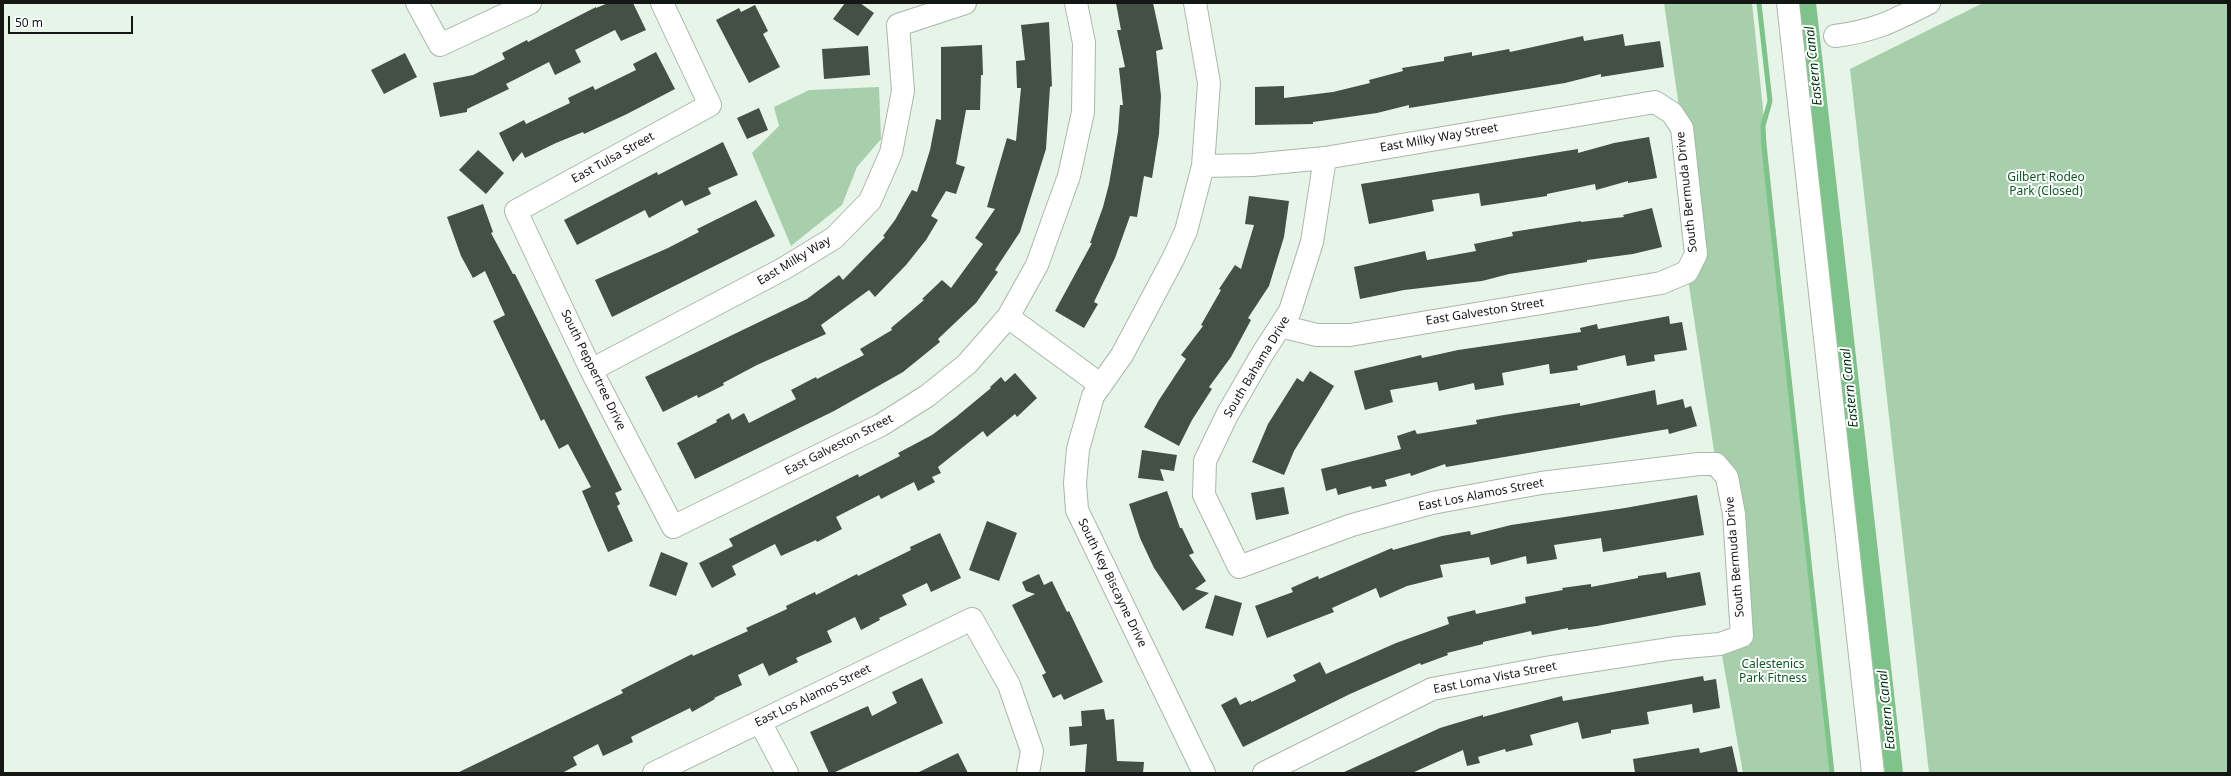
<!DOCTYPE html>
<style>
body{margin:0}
#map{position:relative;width:2231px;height:776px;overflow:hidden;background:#e7f5e8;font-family:"Noto Sans",sans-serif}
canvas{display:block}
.frame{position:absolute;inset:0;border:4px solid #131814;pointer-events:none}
.scale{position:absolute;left:8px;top:16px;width:125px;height:18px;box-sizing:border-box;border:2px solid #131814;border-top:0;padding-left:5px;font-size:12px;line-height:14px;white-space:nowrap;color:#131814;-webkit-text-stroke:3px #fff;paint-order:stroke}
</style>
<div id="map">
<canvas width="2231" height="776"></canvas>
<div class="frame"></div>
<div class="scale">50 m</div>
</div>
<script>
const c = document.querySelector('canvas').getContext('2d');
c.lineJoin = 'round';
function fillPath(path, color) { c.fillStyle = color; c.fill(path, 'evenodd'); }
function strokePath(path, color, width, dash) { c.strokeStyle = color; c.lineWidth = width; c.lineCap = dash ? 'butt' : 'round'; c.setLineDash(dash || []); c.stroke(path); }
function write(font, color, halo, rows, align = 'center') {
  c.font = font + ' "Noto Sans",sans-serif'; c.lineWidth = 4; c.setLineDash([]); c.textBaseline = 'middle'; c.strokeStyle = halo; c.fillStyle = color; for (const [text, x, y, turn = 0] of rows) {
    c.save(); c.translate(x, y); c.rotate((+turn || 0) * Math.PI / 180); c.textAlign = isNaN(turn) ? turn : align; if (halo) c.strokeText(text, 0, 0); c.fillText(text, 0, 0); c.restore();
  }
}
fillPath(new Path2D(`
 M1664,3H1752L1832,773H1743L1720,644L1742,636L1687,272L1682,128Z
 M1983,3H2228V773H1929L1850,69Z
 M879,87L881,139L857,167L842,205L791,246L752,153L779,126L774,107L809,90Z`), '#a7cfac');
strokePath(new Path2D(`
 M1759,3L1770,101L1763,126L1764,148L1832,773`), '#7ec38a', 5);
strokePath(new Path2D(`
 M1807,3L1894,773`), '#7ec38a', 18);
fillPath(new Path2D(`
 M608,3H633L646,30L621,41L615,30L575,50L581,62L555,75L549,62L506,84L509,89L467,109V112L440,117L433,83L473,75L505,59L502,53L527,40L528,42L596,7V8Z
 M845,3H860L874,13L858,36L833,19Z
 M1116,3H1153L1163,49L1156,51L1161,96L1159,134L1152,178L1144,176L1137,217L1130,216L1115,258L1094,302L1098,304L1084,328L1055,311L1092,243H1090L1103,207L1109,184L1118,132L1120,105H1123L1119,68L1125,67L1117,30H1121Z
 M755,5L768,31L763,34L780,67L749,83L716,20L739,8L741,12Z
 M1049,22L1052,86L1050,87L1046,149L1020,232L995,270L998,272L976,303L938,339L940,342L903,372L834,411L695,479L677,443L717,422L716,420L729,413L732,420L744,413L749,423L796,399L791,390L816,377L817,379L864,355L860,349L892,330L891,328L924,300L922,299L942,280L951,288L983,244L975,238L995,209L987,207L1007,138L1016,141L1021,88H1017L1016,61L1025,60L1021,25Z
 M1623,34L1625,46L1660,41L1664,67L1601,77V74L1565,83L1409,108V105L1377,113L1313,122V124L1255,125V87L1284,86V98L1333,92L1370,83L1369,80L1403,71L1402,68L1444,61V57L1472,52V56L1509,49L1510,52L1583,36L1584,41Z
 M982,45L983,75H981L980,110H966L956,164L965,167L956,194L946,191L931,216L938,220L926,240L906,265L875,297L869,290L821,325L826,334L757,365L723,383L724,385L698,398L697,395L663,412L645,377L807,299L839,275L843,280L885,237L883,236L895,220L912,190L917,192L930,150L936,119L941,120V47Z
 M868,46L870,75L824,79L822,49Z
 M656,52L675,89L627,114L584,134L583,132L556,143L525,158L522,152L513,162L499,133L524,120L526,124L570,103L568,98L593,86L595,90L636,70L633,64Z
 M405,53L417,77L384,94L371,70Z
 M759,108L768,130L747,139L737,118Z
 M1649,137L1657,178L1628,183V181L1596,190L1595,184L1547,194V196L1481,206L1479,193L1432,200L1434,211L1369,224L1361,184L1578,149V153L1614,143Z
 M723,142L738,175L708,188L711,194L685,206L682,200L649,218L645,210L577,245L564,220L657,172L658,175Z
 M478,150L504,173L486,194L459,170Z
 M1249,196L1289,201L1284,237L1269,286L1248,318L1251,320L1231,357L1209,387L1212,389L1192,420L1179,446L1144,427L1159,400L1186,359L1181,355L1203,326L1201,325L1221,290L1219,289L1235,265L1241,269L1254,225L1245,224Z
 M756,200L775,236L612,317L595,280L668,248L699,232L697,229Z
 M483,204L493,232L491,233L513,274H515L622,490L615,493L620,504L617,506L633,541L608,552L582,491L591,487L568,444L559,449L544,419L541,421L493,321L505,315L485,271L473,278L461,256L447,217Z
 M1652,208L1662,247L1633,254L1587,260V262L1509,274L1482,281L1404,290L1360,299L1354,267L1425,251L1427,260L1476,251L1474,244L1513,236L1512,232L1581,221V222L1624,217L1623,215Z
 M1669,316L1670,324L1682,322L1687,350L1654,355L1655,361L1627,366L1625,355L1577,366L1578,370L1550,374L1549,364L1502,373L1504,385L1475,390L1474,383L1439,391L1437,382L1390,390L1393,402L1365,410L1354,371L1421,355L1422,358L1458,350L1581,332L1580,328L1597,324L1598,329Z
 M1310,371L1334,386L1294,451L1284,475L1252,462L1268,424L1297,378L1303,382Z
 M1015,373L1037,398L1017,417L1015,414L987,437L983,431L938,467L941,473L932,477L935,482L918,491L914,482L881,499L879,495L836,517L842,529L817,542L816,540L781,556L775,544L732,566L736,575L712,588L699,563L733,546L729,539L858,474L859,477L900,456L898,453L932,435L956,417L991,388L990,387L1001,377L1005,382Z
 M1655,390L1657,405L1683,399L1685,408L1691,406L1697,426L1669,434L1668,429L1446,467L1445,464L1411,476L1410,473L1385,480L1387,486L1372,489L1371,486L1338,495L1336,488L1326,491L1321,469L1401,449L1397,436L1415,430L1417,434L1477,424L1476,420L1504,415L1580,403V406Z
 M1142,450L1177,455L1174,471L1160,469L1164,481L1138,478Z
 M1284,487L1289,514L1256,520L1251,493Z
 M1167,491L1180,528H1182L1194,553L1189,555L1206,581L1195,589L1209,593L1183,611L1154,568L1140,538L1129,504Z
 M1697,495L1704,535L1603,552L1601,538L1554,545L1557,559L1527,564L1526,556L1491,565L1489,557L1440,565L1443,577L1407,586L1380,598L1376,588L1332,608L1334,612L1267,638L1255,606L1293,592L1291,588L1318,576L1319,579L1392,548L1393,550L1442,536L1470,531L1471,535L1511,525L1625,508Z
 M987,521L1017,533L999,581L969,570Z
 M940,533L961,578L931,592L927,583L902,595L907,605L879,618L880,620L861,630L855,617L827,631L832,642L796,658L798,662L769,676L763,663L738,675L742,685L714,698L715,699L692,712L690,708L631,737L633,742L603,756L598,744L573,757L577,765L562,773H457L623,693L621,690L692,654L693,656L748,631L746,628L787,609L786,606L815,592L816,595L857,574L858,576L911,550L910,547Z
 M661,552L688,563L676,596L649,586Z
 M1666,572L1667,578L1700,572L1706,605L1597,626L1568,630V628L1532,635L1531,631L1483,642V644L1447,653L1448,655L1421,665L1420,663L1350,694L1243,747L1221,705L1236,697L1240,705L1251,700V702L1296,681L1293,675L1320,662L1326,674L1396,643L1449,624L1447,617L1475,610L1476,614L1526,603L1525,597L1563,590L1562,588L1591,584V587L1638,578V576Z
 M1039,574L1044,585L1052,581L1067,612L1069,611L1103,682L1064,700L1061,694L1053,698L1042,675L1046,673L1012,605L1035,594L1026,591L1022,582Z
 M1215,595L1242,603L1233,636L1205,628Z
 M1703,676L1704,681L1716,679L1720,708L1693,713L1692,704L1647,712L1649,724L1611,730V733L1582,739L1578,722L1530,735L1533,745L1506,752L1505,749L1478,757L1480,763L1467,766L1463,750L1412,773H1342L1440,728L1483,715V717L1562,696L1563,701Z
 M922,678L943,723L833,773H829L810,732L868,706L872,716L897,703L892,692Z
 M1104,709L1106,720L1114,719L1117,761L1144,762L1143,773H1085L1087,744L1070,746L1069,727L1082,726L1081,711Z
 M1732,746L1738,773H1635L1633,759L1699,748L1700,753Z
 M958,753L968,773H917Z`), '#444f45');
const minor = new Path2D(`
 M417,3L440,45L530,3
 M662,3L710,105L516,211L591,370L673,527L881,425L927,396L967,364L1008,317L1037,265L1069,176L1083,112L1084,43L1076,3
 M1195,3L1209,83L1203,166L1186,231L1173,259L1122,355L1093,396L1078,449L1075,483L1077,510L1204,773
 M1788,3L1873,773
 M1835,36C1875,31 1893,21 1929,3
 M1203,166L1252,165L1325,158L1655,102L1672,113L1682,128L1696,254L1687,272L1661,283L1350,335H1317L1280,326
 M1008,317L1101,385
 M591,370L783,269L834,238L870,201L891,153L903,91L898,25L965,3
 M760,722L787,773
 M654,773L972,619L1009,685L1032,751L1028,773
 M1264,773L1432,689L1551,667L1675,648L1720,644L1742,636L1734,514L1727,477L1716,464H1699L1541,483L1432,503L1352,525L1239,567L1204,495L1205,461L1227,415L1261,356L1290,311L1312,242L1325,158`);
strokePath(minor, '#aab7ab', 24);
strokePath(minor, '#fff', 22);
write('12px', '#131814', '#fff', [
 ["East Milky Way Street",1439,138,-10],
 ["East Tulsa Street",613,158,-29],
 ["South Bermuda Drive",1687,192,-96],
 ["East Milky Way",794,261,-31],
 ["East Galveston Street",1485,312,-9],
 ["South Bahama Drive",1257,367,-59],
 ["South Peppertree Drive",593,370,64],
 ["East Galveston Street",839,445,-27],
 ["East Los Alamos Street",1481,495,-11],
 ["South Bermuda Drive",1735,557,-95],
 ["South Key Biscayne Drive",1112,583,64],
 ["East Loma Vista Street",1495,678,-11],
 ["East Los Alamos Street",813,696,-26]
]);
write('12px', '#0d5a26', '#fff', [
 ["Gilbert Rodeo",2046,178],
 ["Park (Closed)",2046,192],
 ["Calestenics",1773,665],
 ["Park Fitness",1773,679]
]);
write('italic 13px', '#003511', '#fff', [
 ["Eastern Canal",1814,66,-96],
 ["Eastern Canal",1850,388,-96],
 ["Eastern Canal",1887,710,-96]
]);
</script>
